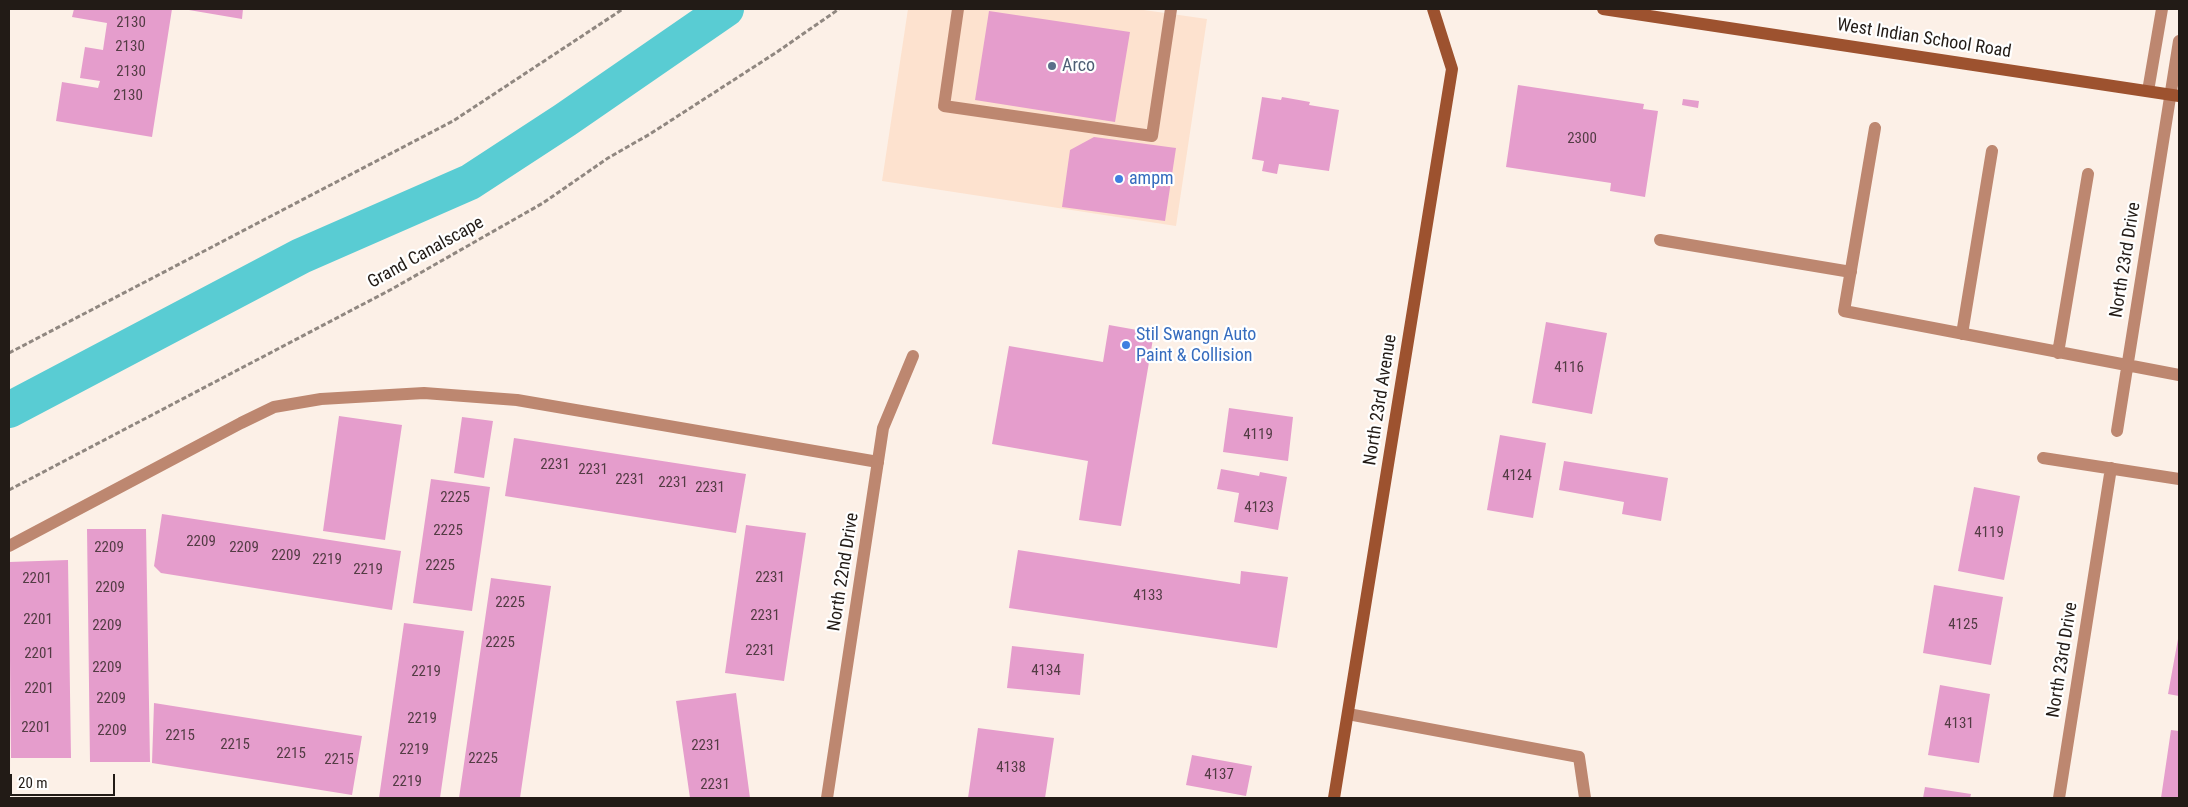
<!DOCTYPE html>
<style>
body{margin:0}
#map{position:relative;width:2188px;height:807px;overflow:hidden;background:#fcf0e7;font-family:"Roboto Condensed",sans-serif}
canvas{display:block}
.frame{position:absolute;inset:0;border:10px solid #221b16;pointer-events:none}
.scale{position:absolute;left:10px;top:774px;width:105px;height:22px;box-sizing:border-box;border:2px solid #221b16;border-top:0;padding-left:6px;font-size:15px;line-height:18px;white-space:nowrap;color:#221b16;-webkit-text-stroke:4px #fff;paint-order:stroke}
</style>
<div id="map">
<canvas width="2188" height="807"></canvas>
<div class="frame"></div>
<div class="scale">20 m</div>
</div>
<script>
const c = document.querySelector('canvas').getContext('2d');
c.lineJoin = 'round';
function fillPath(path, color) { c.fillStyle = color; c.fill(path, 'evenodd'); }
function strokePath(path, color, width, dash) { c.strokeStyle = color; c.lineWidth = width; c.lineCap = dash ? 'butt' : 'round'; c.setLineDash(dash || []); c.stroke(path); }
function write(font, color, halo, rows, align = 'center') {
  c.font = font + ' "Roboto Condensed",sans-serif'; c.lineWidth = 4.5; c.setLineDash([]); c.textBaseline = 'middle'; c.strokeStyle = halo; c.fillStyle = color; for (const [text, x, y, turn = 0] of rows) {
    c.save(); c.translate(x, y); c.rotate((+turn || 0) * Math.PI / 180); c.textAlign = isNaN(turn) ? turn : align; if (halo) c.strokeText(text, 0, 0); c.fillText(text, 0, 0); c.restore();
  }
}
fillPath(new Path2D(`
 M908,9H1137L1207,19L1176,226L882,181Z`), '#fde2cf');
strokePath(new Path2D(`
 M9,410L301,256L470,182L565,120L726,9`), '#59ccd3', 36);
fillPath(new Path2D(`
 M74,9H172L152,137L56,121L62,82L98,88L100,81L80,78L85,47L103,50L107,23L72,17Z
 M183,9H243L242,19Z
 M989,11L1130,32L1115,122L975,100Z
 M1518,85L1644,104L1643,109L1658,111L1645,197L1610,191L1611,183L1506,167Z
 M1262,97L1281,100L1282,97L1310,102L1309,105L1339,110L1329,171L1279,164L1277,174L1262,171L1264,161L1252,159Z
 M1683,99L1699,101L1698,108L1682,105Z
 M1094,137L1176,148L1165,221L1062,207L1070,150Z
 M1546,322L1607,333L1592,414L1532,403Z
 M1109,325L1154,333L1121,526L1079,520L1088,461L992,444L1009,346L1103,362Z
 M1229,408L1293,417L1288,461L1223,452Z
 M339,416L402,425L385,540L323,531Z
 M462,417L493,421L484,478L454,473Z
 M1500,435L1546,443L1533,518L1487,510Z
 M514,438L746,474L736,533L505,496Z
 M1564,461L1668,478L1661,521L1622,514L1624,502L1559,490Z
 M1221,469L1259,476L1260,472L1287,477L1278,530L1234,522L1239,493L1217,489Z
 M431,479L490,487L472,611L413,603Z
 M1974,487L2020,496L2004,580L1958,571Z
 M162,514L401,551L392,610L161,573L154,566Z
 M746,525L806,533L784,681L725,673Z
 M87,529H146L150,762H90Z
 M1018,550L1240,584L1241,571L1288,577L1277,648L1009,608Z
 M68,560L71,758H11L9,562Z
 M491,578L551,586L520,798H459Z
 M1934,585L2003,597L1991,665L1923,653Z
 M404,623L464,631L440,798H379Z
 M2178,639H2179V696L2168,694Z
 M1012,646L1084,654L1080,695L1007,688Z
 M1940,685L1990,694L1979,763L1928,755Z
 M736,693L750,798H690L676,701Z
 M154,703L362,736L352,795L152,763Z
 M978,728L1054,738L1045,798H968Z
 M2171,730L2179,731V798H2161Z
 M1192,755L1252,766L1246,796L1186,785Z
 M1925,787L1971,794L1970,798H1923Z`), '#e59dcc');
strokePath(new Path2D(`
 M9,353L453,121L623,9
 M9,490L392,289L543,203L608,158L650,134L777,52L839,9`), '#908780', 3, [5, 2.5]);
strokePath(new Path2D(`
 M958,9L944,106L1152,136L1171,9
 M2148,91L2162,9
 M1875,128L1844,311L2179,375
 M1660,240L1851,272
 M1962,334L1992,151
 M2058,353L2088,174
 M2117,431L2179,41
 M9,546L241,423L274,407L321,399L424,393L517,400L878,462
 M1348,714L1579,757L1585,798`), '#bd8770', 12);
strokePath(new Path2D(`
 M2043,458L2179,479
 M827,798L883,428L913,356
 M2059,798L2111,468`), '#bd8770', 12);
strokePath(new Path2D(`
 M1603,9L2179,96
 M1334,798L1452,69L1433,9`), '#9d522f', 12);
for (const [x, y, r, color] of [
 [1052,66,5,"#5c6f8a"],
 [1119,179,5,"#3f7fe0"],
 [1126,345,5,"#3f7fe0"]
]) { const dot = new Path2D(); dot.arc(x, y, r, 0, 2 * Math.PI); c.fillStyle = color; c.fill(dot); strokePath(dot, '#fff', 2); }
write('15px', '#533c44', null, [
 ["2130",131,23],
 ["2130",130,47],
 ["2130",131,72],
 ["2130",128,96],
 ["2300",1582,139],
 ["4116",1569,368],
 ["4119",1258,435],
 ["2231",555,465],
 ["2231",593,470],
 ["4124",1517,476],
 ["2231",630,480],
 ["2231",673,483],
 ["2231",710,488],
 ["2225",455,498],
 ["4123",1259,508],
 ["2225",448,531],
 ["4119",1989,533],
 ["2209",201,542],
 ["2209",109,548],
 ["2209",244,548],
 ["2209",286,556],
 ["2219",327,560],
 ["2225",440,566],
 ["2219",368,570],
 ["2231",770,578],
 ["2201",37,579],
 ["2209",110,588],
 ["4133",1148,596],
 ["2225",510,603],
 ["2231",765,616],
 ["2201",38,620],
 ["4125",1963,625],
 ["2209",107,626],
 ["2225",500,643],
 ["2231",760,651],
 ["2201",39,654],
 ["2209",107,668],
 ["4134",1046,671],
 ["2219",426,672],
 ["2201",39,689],
 ["2209",111,699],
 ["2219",422,719],
 ["4131",1959,724],
 ["2201",36,728],
 ["2209",112,731],
 ["2215",180,736],
 ["2215",235,745],
 ["2231",706,746],
 ["2219",414,750],
 ["2215",291,754],
 ["2225",483,759],
 ["2215",339,760],
 ["4138",1011,768],
 ["4137",1219,775],
 ["2219",407,782],
 ["2231",715,785]
]);
write('18px', '#221b16', '#fff', [
 ["West Indian School Road",1924,39,9],
 ["Grand Canalscape",426,253,-29],
 ["North 23rd Drive",2126,260,-81],
 ["North 23rd Avenue",1381,400,-81],
 ["North 22nd Drive",844,572,-81],
 ["North 23rd Drive",2063,660,-81]
]);
write('18px', '#4e5e75', '#fff', [
 ["Arco",1062,66]
], 'left');
write('18px', '#366cbe', '#fff', [
 ["ampm",1129,179],
 ["Stil Swangn Auto",1136,335],
 ["Paint & Collision",1136,356]
], 'left');
</script>
